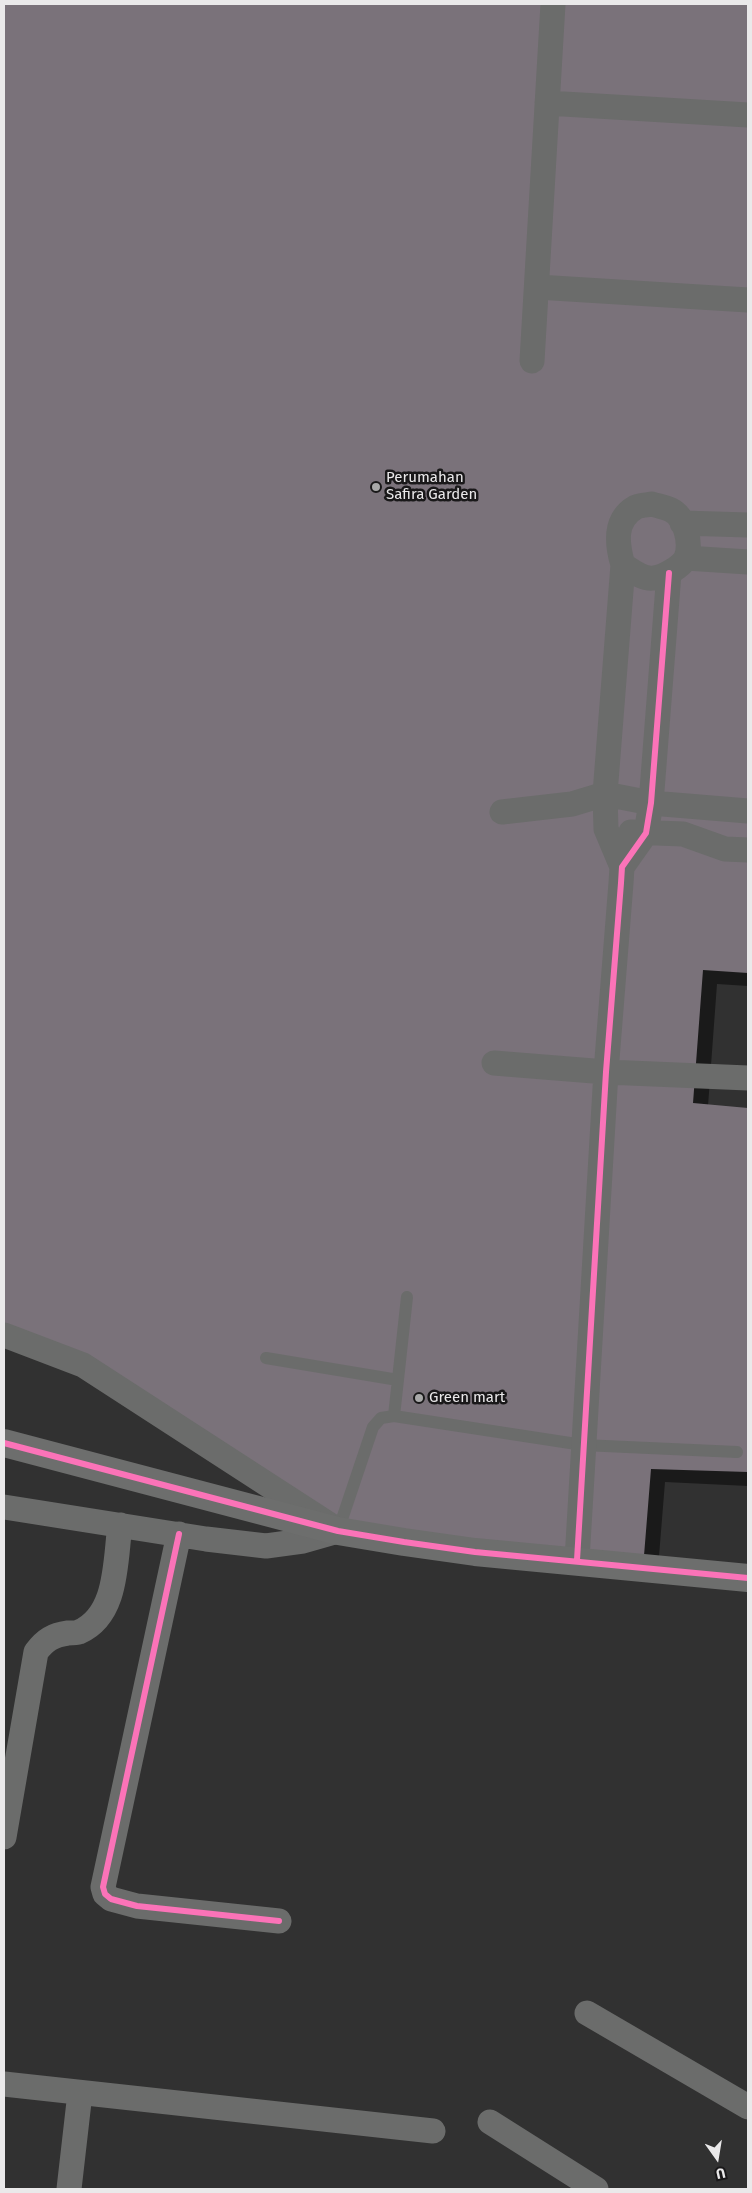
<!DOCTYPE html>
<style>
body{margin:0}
#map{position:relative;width:752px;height:2193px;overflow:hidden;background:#313131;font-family:"Fira Sans",sans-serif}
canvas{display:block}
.frame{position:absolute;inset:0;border:5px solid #eae9ea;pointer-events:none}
.north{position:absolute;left:692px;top:2133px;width:50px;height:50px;-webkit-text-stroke:4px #191819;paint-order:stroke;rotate:167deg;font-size:14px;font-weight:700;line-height:20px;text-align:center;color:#eae9ea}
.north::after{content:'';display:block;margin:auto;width:18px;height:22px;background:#eae9ea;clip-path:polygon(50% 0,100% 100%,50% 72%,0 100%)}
</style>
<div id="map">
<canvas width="752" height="2193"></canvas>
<div class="frame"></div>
<div class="north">U</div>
</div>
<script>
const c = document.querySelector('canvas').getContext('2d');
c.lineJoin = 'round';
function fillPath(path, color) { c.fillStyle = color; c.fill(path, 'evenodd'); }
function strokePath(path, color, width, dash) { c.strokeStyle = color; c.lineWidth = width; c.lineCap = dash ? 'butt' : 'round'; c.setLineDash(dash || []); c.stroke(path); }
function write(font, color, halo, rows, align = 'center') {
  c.font = font + ' "Fira Sans",sans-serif'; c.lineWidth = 5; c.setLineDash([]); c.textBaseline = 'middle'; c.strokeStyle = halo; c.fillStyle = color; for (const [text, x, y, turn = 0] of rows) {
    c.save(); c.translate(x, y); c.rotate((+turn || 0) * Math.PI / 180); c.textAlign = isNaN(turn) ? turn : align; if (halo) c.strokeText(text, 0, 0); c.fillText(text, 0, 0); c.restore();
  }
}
fillPath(new Path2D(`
 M4,4H748V986L717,984L708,1106L748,1110V1486L665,1482L657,1581L4,1343Z`), '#0007');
fillPath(new Path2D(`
 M4,4H748V973L703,970L693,1103L748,1108V1472L651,1469L643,1568L338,1531L83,1365L4,1335Z`), '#7a727a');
strokePath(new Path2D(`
 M266,1358L398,1380
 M394,1416L407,1297
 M338,1531L373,1427L381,1418L394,1416L583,1445L737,1452`), '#6b6c6b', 12);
strokePath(new Path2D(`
 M547,103L748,115
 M537,287L748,300
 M532,361L553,4
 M652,504C658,506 665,507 671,510C685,517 692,543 686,558C681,567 664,577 654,578C643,580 631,570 623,565C617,545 613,520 636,507C641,505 647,505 652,504Z
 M682,523L748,525
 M686,558L748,562
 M502,812L572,804L605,794L651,803L748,811
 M631,832L683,834L725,849L748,850
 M622,867L606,829L605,794L623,565
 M494,1063L606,1072L748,1078
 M4,1335L83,1365L330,1525
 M4,1507L206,1539L266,1546L303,1541L338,1531
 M179,1534L103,1887L105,1894L111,1899L137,1906L279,1921
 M577,1560L606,1072L621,883L622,867L646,833L651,803L669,573
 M4,1837L36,1652C45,1640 53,1635 68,1633C71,1633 76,1633 79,1632C118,1615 115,1561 120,1525
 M587,2013L748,2107
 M4,2084L433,2131
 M490,2122L596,2189
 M69,2189L80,2093`), '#6b6c6b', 25);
strokePath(new Path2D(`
 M4,1443L338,1531L404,1542L475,1552L748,1578`), '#6d6e6d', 28);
strokePath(new Path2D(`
 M4,1443L338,1531L404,1542L475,1552L748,1578
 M179,1534L103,1887L105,1894L111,1899L137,1906L279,1921
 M577,1560L606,1072L621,883L622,867L646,833L651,803L669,573`), '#fb73b8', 6);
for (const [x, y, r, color] of [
 [376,487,5,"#a9a9a9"],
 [419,1398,5,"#a9a9a9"]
]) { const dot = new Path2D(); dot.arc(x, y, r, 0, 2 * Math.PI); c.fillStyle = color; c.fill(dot); strokePath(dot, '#191819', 2); }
write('15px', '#eae9ea', '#191819', [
 ["Perumahan",386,478],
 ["Safira Garden",386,495],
 ["Green mart",429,1398]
], 'left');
</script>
